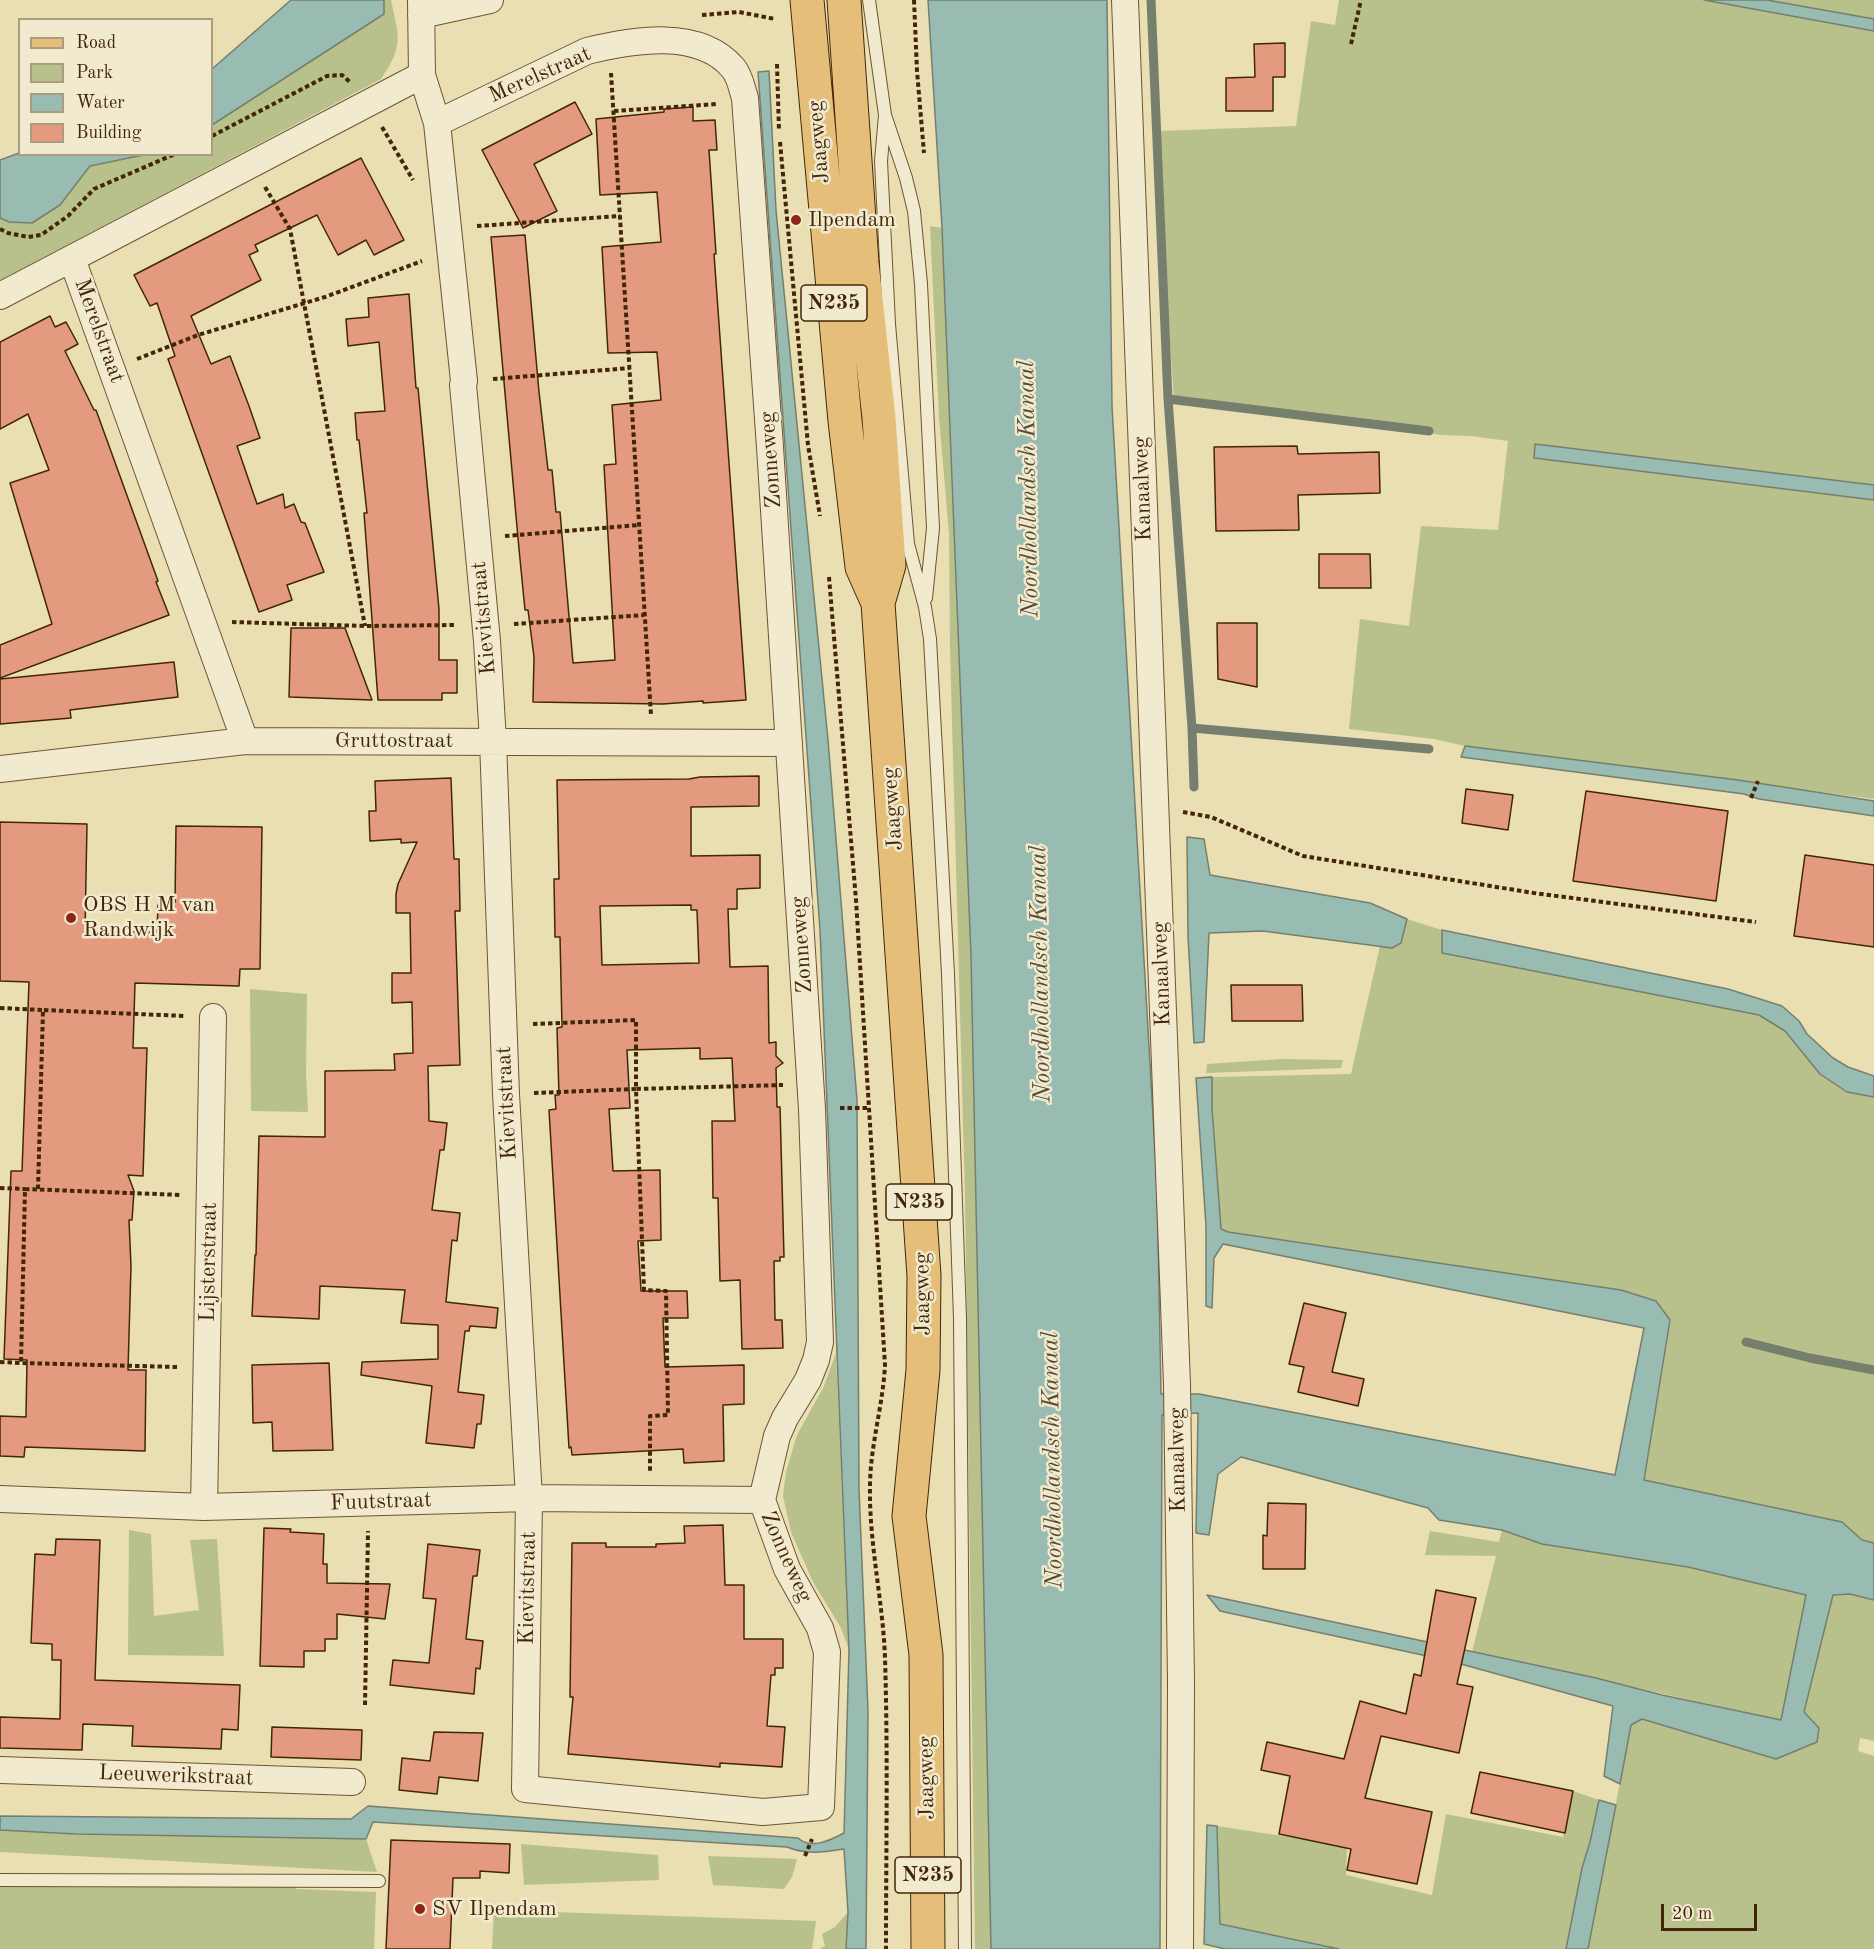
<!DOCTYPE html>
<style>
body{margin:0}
#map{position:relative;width:1874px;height:1949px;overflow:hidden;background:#eadeb3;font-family:"Old Standard TT",serif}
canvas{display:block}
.legend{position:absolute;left:18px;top:18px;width:195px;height:138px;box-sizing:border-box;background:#f1eace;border:2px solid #ab9c7f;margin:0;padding:8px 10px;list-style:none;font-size:18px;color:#432609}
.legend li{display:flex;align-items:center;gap:12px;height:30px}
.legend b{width:30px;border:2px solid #ab9c7f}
.scale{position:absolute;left:1661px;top:1904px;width:96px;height:27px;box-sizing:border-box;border:3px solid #432609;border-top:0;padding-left:8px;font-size:18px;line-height:21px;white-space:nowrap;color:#432609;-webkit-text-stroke:4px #f1eace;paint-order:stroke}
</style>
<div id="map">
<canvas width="1874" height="1949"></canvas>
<ul class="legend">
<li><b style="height:8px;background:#e5bf7a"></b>Road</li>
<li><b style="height:16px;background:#b8c18b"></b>Park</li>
<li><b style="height:16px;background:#98bbb2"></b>Water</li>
<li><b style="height:16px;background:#e39a7f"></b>Building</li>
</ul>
<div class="scale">20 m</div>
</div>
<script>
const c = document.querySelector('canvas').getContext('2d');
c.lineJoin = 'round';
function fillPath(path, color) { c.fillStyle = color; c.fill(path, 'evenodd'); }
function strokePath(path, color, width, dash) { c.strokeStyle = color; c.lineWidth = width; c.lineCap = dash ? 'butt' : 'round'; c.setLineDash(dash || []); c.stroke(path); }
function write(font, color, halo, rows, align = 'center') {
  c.font = font + ' "Old Standard TT",serif'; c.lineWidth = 5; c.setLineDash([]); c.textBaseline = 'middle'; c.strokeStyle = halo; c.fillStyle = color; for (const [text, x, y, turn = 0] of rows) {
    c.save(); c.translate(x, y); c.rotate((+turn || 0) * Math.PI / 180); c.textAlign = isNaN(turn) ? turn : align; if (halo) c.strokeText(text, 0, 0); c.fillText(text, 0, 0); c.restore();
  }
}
fillPath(new Path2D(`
 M384,0H391C399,38 404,45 381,79L0,281V218L9,222L79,181L90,166L143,155L212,154V125L383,14Z
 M1339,0H1704L1874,31V485L1536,444L1534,457L1874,500V799L1465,746L1434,739L1349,729L1360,619L1409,626L1421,526L1498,530L1508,441L1471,436L1441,435L1174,401L1161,208L1159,131L1296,126L1311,21L1335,25Z
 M1767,0H1874V19Z
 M930,226L942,228L971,956L991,1949H975L965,1196L950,648L949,534L939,417Z
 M1407,919L1442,930V953L1759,1015L1785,1031L1820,1074L1847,1092L1874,1097V1543L1862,1541L1842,1522L1644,1480L1670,1320L1228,1232L1220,1228L1212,1108V1077L1351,1074L1380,946L1392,948L1401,943Z
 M250,989L307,994L306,1074L308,1112L251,1111Z
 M1282,1059L1343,1060L1341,1068L1206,1073L1207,1064Z
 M836,1353L849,1650L841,1628L813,1582L791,1532L783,1496L786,1472L797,1435L824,1386Z
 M129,1530L151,1534L154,1616L199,1610L190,1540L217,1539L224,1656L128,1655Z
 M1502,1530L1542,1544L1688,1567L1806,1595L1781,1720C1678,1698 1575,1673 1472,1652L1496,1556L1425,1555L1430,1531L1499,1542Z
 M1850,1594L1874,1600V1741L1860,1738L1858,1751L1874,1756V1949H1588L1631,1725L1642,1719L1776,1759L1819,1728L1803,1713L1833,1595Z
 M1573,1791L1599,1800L1590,1842L1582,1868L1566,1949H1339L1220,1924L1217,1826L1347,1846L1346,1875L1432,1895L1446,1814L1563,1837Z
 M0,1830L76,1834L366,1839L377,1872L0,1852Z
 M521,1844L658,1855L659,1880L524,1885Z
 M708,1856L797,1859L792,1877L784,1889L713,1885Z
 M0,1883L296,1885V1889L376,1892L374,1949H0Z
 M494,1910L816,1921L812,1949H492Z
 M848,1912L846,1949H819L825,1946L822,1934L835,1927Z`), '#b8c18b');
const water = new Path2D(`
 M291,0H384V14L212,125V69Z
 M928,0H1107L1112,406L1157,1185L1161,1394H1199L1615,1475L1644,1328L1223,1244L1214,1258L1212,1308L1206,1306V1226L1196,1078L1212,1077V1108L1221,1229L1228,1232L1621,1290L1656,1301L1670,1320L1644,1480L1842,1522L1862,1540L1874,1543V1600L1850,1594L1833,1595L1804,1712L1819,1728L1817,1742L1776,1759L1642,1719L1631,1725L1620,1784L1604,1776L1613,1706L1450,1661L1220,1611L1207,1595L1596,1678L1662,1695L1781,1720L1806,1595L1688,1567L1542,1544L1502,1530L1439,1520L1428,1508L1241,1457L1218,1474L1209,1535L1196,1533L1198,1413L1162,1415L1160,1949H991L971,956L942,228Z
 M1704,0H1767L1874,19V31Z
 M769,71L776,210L828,740L857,1100L859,1489L868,1711L866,1949H846L848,1912L844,1849C824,1852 806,1855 787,1847L373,1822L366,1839L76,1834L0,1830V1816L351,1819L368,1806L798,1838C811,1850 831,1840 844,1833L849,1650L820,930L758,72Z
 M19,153L20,154L143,155L90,166L60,205L32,223L9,222L0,218V160Z
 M1535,444L1874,485V500L1534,458Z
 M1465,746L1738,780L1874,801V816L1759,799L1744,794L1461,757Z
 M1187,837L1204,839L1210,875L1370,903L1407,919L1401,943L1392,948L1263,931L1209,933L1204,1042L1194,1043L1188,936Z
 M1442,930L1728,989L1782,1006L1799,1021L1807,1034L1833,1058L1848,1067L1874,1076V1097L1847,1092L1820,1074L1785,1031L1759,1015L1442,953Z
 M1599,1800L1616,1805L1588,1949H1566L1582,1868L1590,1842Z
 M1207,1825L1217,1826L1220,1924L1339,1949H1225L1204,1944Z`);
fillPath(water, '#98bbb2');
strokePath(water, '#767f6e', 1.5);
strokePath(new Path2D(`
 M1151,0L1168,399L1429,431
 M1168,399L1192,728
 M1194,787L1192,728L1429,749
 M1746,1342L1810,1358L1874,1370`), '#767f6e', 9);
const building = new Path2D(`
 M1285,43V77H1273V111H1226V78L1255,77L1254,44Z
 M575,102L592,134L534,164L557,211L523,228L482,150Z
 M693,107V121L715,120L717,150H709L716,254H714L746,700L703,703V701L663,704L533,702L534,657L528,610H525L519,549L491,237L525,235L539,392L548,470H552L556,512H560L573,663L615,660L604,465L616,464L612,405L661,400L657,352L608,353L602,247L661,242L657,192L600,195L596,119L664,112V109Z
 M361,158L404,240L374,255L366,240L338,255L317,215L255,245L258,251L249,255L261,280L191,316L211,364L230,356L249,406L260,438L237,446L257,504L283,494L285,508L294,504L301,522L305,523L324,572L287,585L292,600L259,612L168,359L175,356L157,303L150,306L134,275Z
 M409,294L416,388H418L439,609V660H457V693H442V700H378L364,513H367L359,440H357L355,413L385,411L379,342L348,346L346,319L369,317L368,298Z
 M50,316L55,327L66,322L78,344L65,351L94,410H96L158,581L156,582L169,615L0,678V645L52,624L10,483L49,470L28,414L0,429V342Z
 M1297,446L1298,454L1379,452L1380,493L1298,495L1299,530L1216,531L1214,447Z
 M1319,554H1370L1371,588H1319Z
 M1217,623H1257V687L1218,679Z
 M291,628H345L372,700L289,697Z
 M174,662L178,697L70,710L71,718L0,724V679Z
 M759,776V806L691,807V856L760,855V888L737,889V909H728L730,967L768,966L769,1043L776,1042V1056L783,1063L776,1068L777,1107H780L784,1257H780V1261H774L775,1320H782L783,1348L742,1349L740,1280L720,1281L718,1198H713L712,1121H735L732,1058L700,1059V1048L627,1050L630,1108L609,1109L613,1171L660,1170L661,1240L638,1241L641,1291H687L688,1318H663L665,1367L744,1365V1404L723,1405L724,1461L684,1463L683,1449L572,1455L571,1447L569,1448L549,1110L556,1109L555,1095H559L557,1028L562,1027L560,937H555L554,879H559L557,780L689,779L700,777ZM691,905V910H697L699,963L602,965L600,906Z
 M451,778L454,859H459L460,911H455L460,1065L428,1066L429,1121L447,1123L444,1150H440L432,1210L460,1213L457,1241L452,1240L446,1302L498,1308L496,1328L470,1326L469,1331H465L458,1392L484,1395L481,1424H477L474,1448L426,1443L432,1386L361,1375L362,1362L438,1359V1325L401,1323L405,1290L320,1286L319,1319L252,1316L255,1255H256L259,1136L325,1137V1071L395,1070L394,1054L413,1053L412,1002L392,1003V973H411L410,913H396V894L398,884L417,842L401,843V839L370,841L369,811H376L375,781Z
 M1466,789L1513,795L1508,830L1462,823Z
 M1586,791L1728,811L1716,901L1573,881Z
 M0,822L87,824L85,931L157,932L158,905L175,902L176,826L262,827L260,969H240L239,986L135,983L133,1048H147L143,1176L128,1175L134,1191L132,1220H129L131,1266L128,1370H146L145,1451L25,1447L24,1457L0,1456V1416L26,1417L27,1360L4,1359L11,1171H22L29,982L0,981Z
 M1805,855L1874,865V947L1794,936Z
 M1231,985H1302L1303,1021H1232Z
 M1304,1303L1346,1313L1332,1372L1364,1379L1358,1406L1298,1392L1304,1367L1289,1364Z
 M329,1363L333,1450L273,1451L272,1422L253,1423L252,1365Z
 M1268,1503L1306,1504L1305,1569H1263V1535L1267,1536Z
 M723,1525L725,1585H744V1639H783V1668H775V1675H771L767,1726L785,1727L782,1767L720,1763V1767L568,1754L573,1697H570L572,1543H606V1547H656V1544L685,1543L684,1526Z
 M264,1528L291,1529L290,1532L324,1534L323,1564H327V1583L390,1584L385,1619L337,1614V1639H325V1651H304V1667L260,1666Z
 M56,1539L100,1540L95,1680L240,1685L238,1730L222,1729L221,1749L132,1746L133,1726L83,1724L82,1750L0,1748V1717L60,1719L61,1660H52V1644L31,1643L35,1554L55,1555Z
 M428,1544L480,1550L477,1576H473L466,1639L483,1641L480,1669L476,1668L474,1694L390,1685L393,1660L429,1663L436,1599L423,1598Z
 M1436,1590L1476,1598L1457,1684L1473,1687L1459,1753L1381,1736L1365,1798L1432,1812L1417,1884L1347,1870L1351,1849L1279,1834L1290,1776L1261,1770L1267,1742L1344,1759L1360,1701L1406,1714L1414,1674L1421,1676Z
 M272,1727L362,1730L361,1760L271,1757Z
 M434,1732L483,1733L478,1781L439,1777L437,1794L399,1790L402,1758L430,1761Z
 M1480,1772L1573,1791L1565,1833L1471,1813Z
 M391,1840L510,1844L509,1873L480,1871V1878H453L450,1949H386Z`);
fillPath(building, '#e39a7f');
strokePath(building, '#432609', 1.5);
const service = new Path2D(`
 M869,0L885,115L906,178L914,211L921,284L933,528L926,598
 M885,115L881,161L889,324L908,544L925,607L930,639L948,974L960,1318L965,1949
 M0,1880L379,1881`);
const minor = new Path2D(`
 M421,0L422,75L437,123L587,51C633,40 699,28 733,68C740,76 742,89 745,98L770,447L812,1109L820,1342L816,1360L808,1380L785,1418L777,1436L762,1500L787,1569L820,1628L827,1652L821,1807L763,1812L525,1789L529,1498L506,1094L493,741L487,641L463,385L464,381L437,123
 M1125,0L1177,1384L1181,1682L1180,1949
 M421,15L490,0
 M72,259L245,741
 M0,296L422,75
 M0,769L245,741L789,743
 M0,1499L204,1507L529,1498L762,1500
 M204,1507L213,1017
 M0,1770L352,1782`);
const primary = new Path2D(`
 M807,0L845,421L862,567L878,603L924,1276L923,1370L909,1516L926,1655L928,1949
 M844,0L862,263L879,418L889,565L878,603`);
strokePath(service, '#6d5434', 14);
strokePath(minor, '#6d5434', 28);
strokePath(primary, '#432609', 35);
strokePath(new Path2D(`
 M914,0L917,71L924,153
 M702,15L739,12L775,19
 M1351,44L1361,0
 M777,64L779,131
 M611,73L651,715
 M614,111L717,104
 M382,127L413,180
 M212,136L327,76L342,75L350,82
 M780,142L808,445L820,516
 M265,187L290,229L365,626
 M477,226L620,216
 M0,229L8,233L28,237L41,235L68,216L94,189L175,154
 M137,359L198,335L325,297L422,261
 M493,379L630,368
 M505,536L639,525
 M829,577L856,900L885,1365C883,1406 870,1446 870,1487C869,1544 883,1601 885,1658C888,1755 886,1852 886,1949
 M232,622L365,626L456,625
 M514,624L644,615
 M1751,798L1758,781
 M1183,812L1211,817L1303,856L1534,893L1756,922
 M0,1008L43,1010
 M533,1024L636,1020V1089L783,1085
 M534,1093L636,1089L644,1290L666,1291L668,1415L650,1416V1471
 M840,1108H869
 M0,1188L25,1189
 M38,1189L43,1010L185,1016
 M0,1362L21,1363
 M177,1367L21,1363L25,1189L182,1195
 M365,1705L368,1531
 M805,1856L812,1839`), '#432609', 4, [4.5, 3]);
strokePath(service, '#f1eace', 12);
strokePath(minor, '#f1eace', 26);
strokePath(primary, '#e5bf7a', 33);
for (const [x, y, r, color] of [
 [796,220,6,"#8f2418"],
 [71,918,6,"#8f2418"],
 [420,1909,6,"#8f2418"]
]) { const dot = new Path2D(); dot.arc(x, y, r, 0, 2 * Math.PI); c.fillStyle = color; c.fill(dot); strokePath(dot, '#f1eace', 2); }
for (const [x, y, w] of [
 [834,303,66],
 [919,1202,66],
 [928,1875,66]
]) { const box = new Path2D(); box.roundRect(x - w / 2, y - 18, w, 36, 4.5); c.fillStyle = '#f1eace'; c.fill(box); strokePath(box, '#432609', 1.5); }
write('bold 21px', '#432609', null, [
 ["N235",834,303],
 ["N235",919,1202],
 ["N235",928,1875]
]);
write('22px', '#432609', '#f1eace', [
 ["Merelstraat",540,75,-24],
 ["Jaagweg",819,142,-95],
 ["Merelstraat",99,331,70],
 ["Zonneweg",771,460,-94],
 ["Kanaalweg",1143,489,-92],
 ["Kievitstraat",484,618,-95],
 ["Gruttostraat",394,741],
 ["Jaagweg",893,809,-94],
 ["Zonneweg",802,945,-94],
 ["Kanaalweg",1162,974,-92],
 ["Kievitstraat",507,1103,-93],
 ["Lijsterstraat",209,1262,-89],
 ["Jaagweg",923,1294,-91],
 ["Kanaalweg",1178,1460,-91],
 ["Fuutstraat",381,1502,-2],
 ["Zonneweg",786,1557,66],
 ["Kievitstraat",528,1588,-89],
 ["Leeuwerikstraat",176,1776,2],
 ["Jaagweg",927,1778,-91]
]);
write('22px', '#432609', '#f1eace', [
 ["Ilpendam",808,220],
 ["OBS H M van",83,905],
 ["Randwijk",83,930],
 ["SV Ilpendam",432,1909]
], 'left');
write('italic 24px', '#584b33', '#f1eace', [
 ["Noordhollandsch Kanaal",1029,489,-91],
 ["Noordhollandsch Kanaal",1041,974,-91],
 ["Noordhollandsch Kanaal",1053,1460,-91]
]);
</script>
